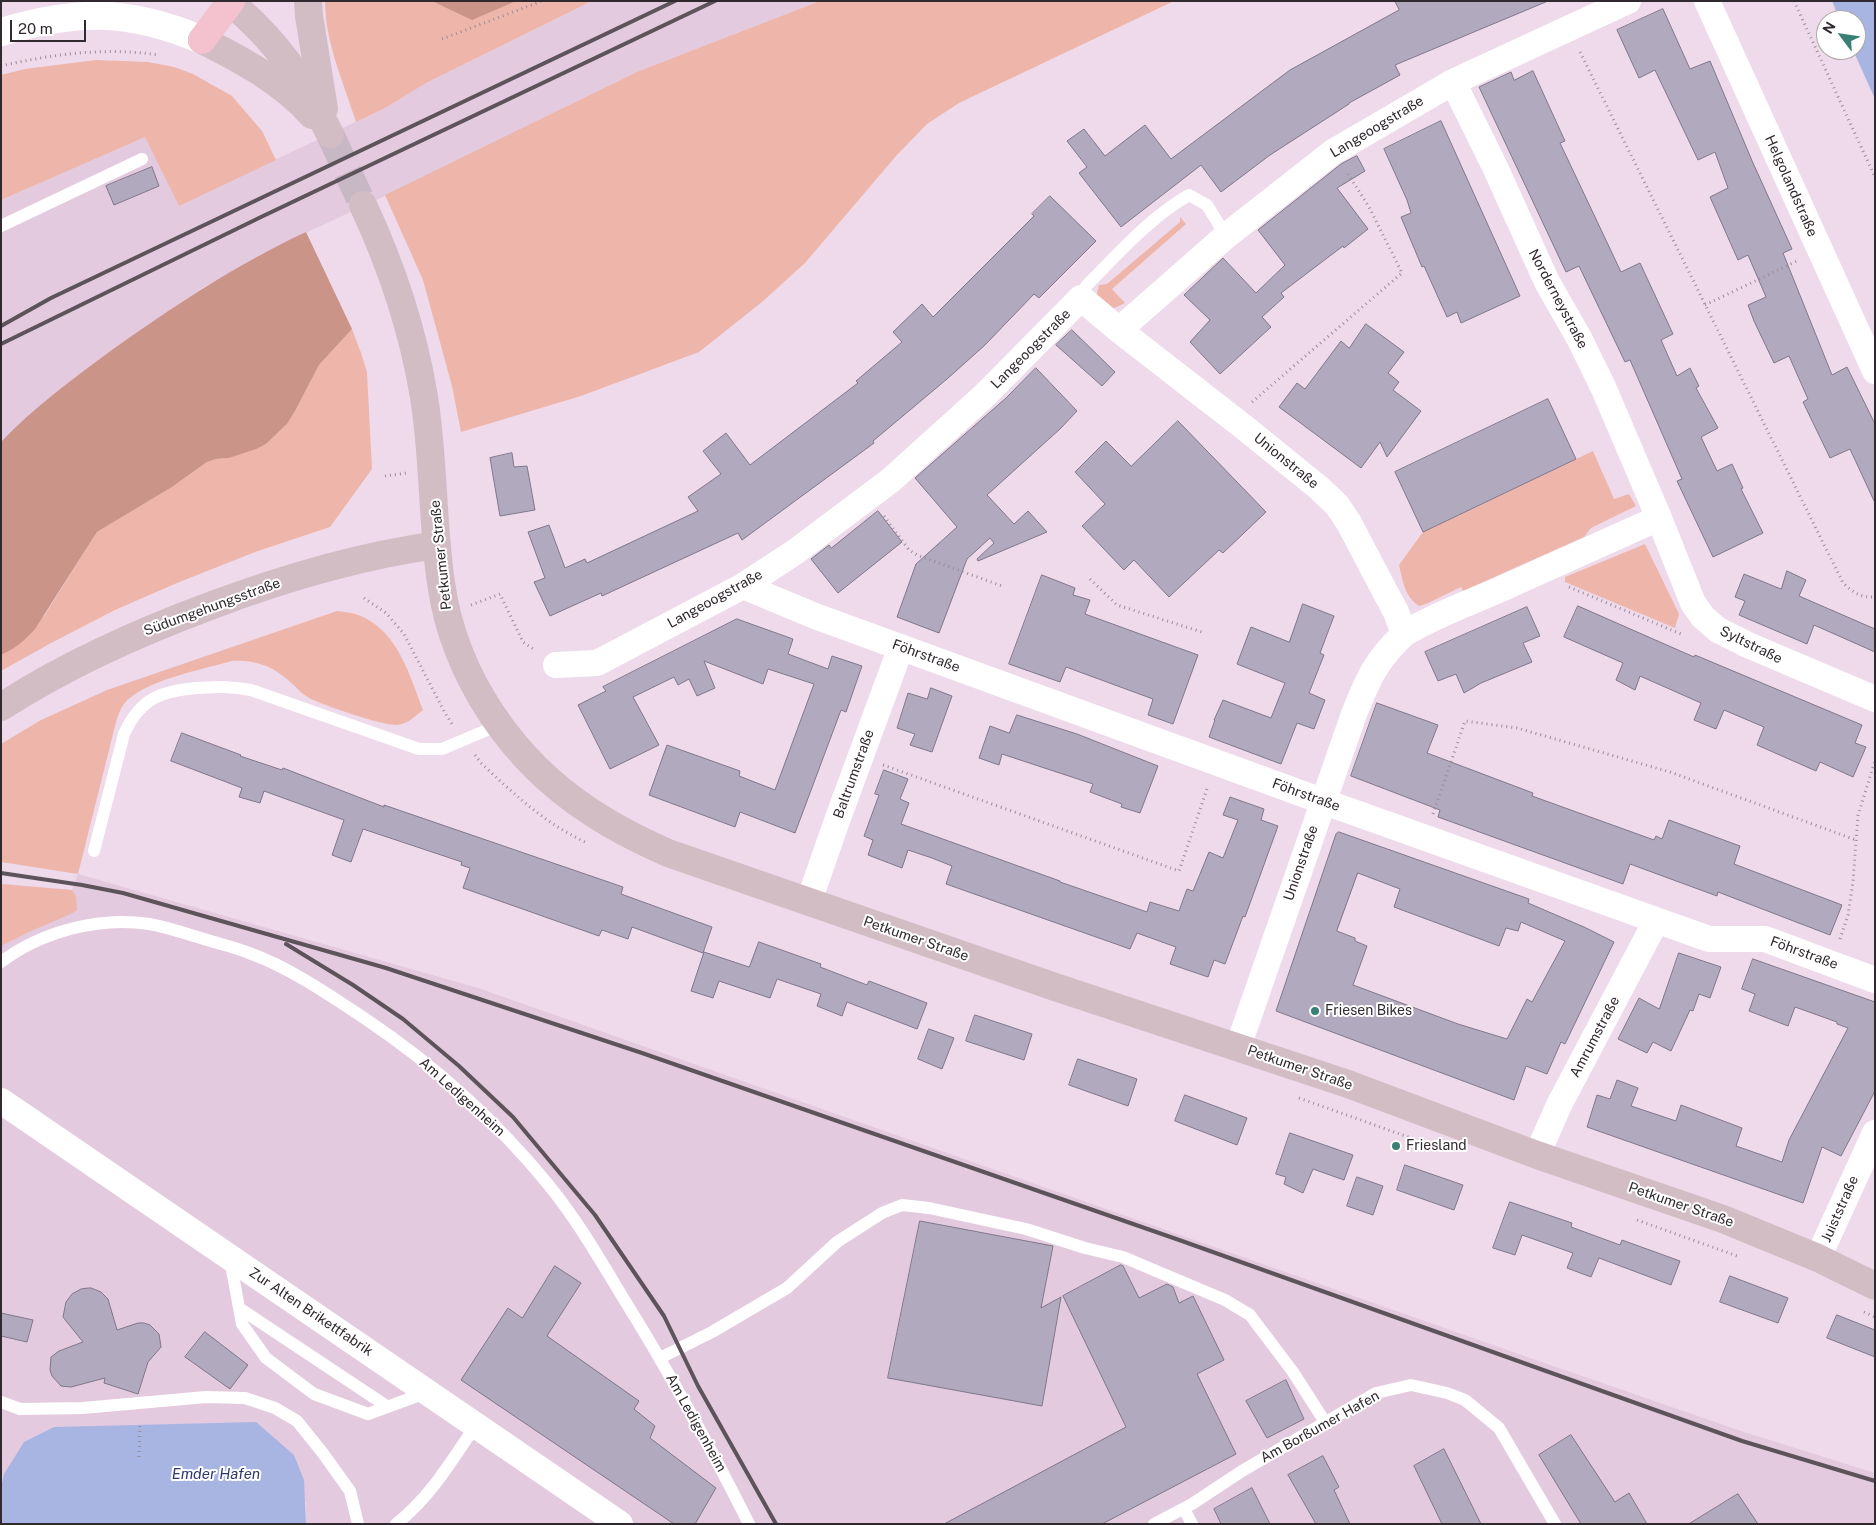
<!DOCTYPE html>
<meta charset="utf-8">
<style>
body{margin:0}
#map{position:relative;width:1876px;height:1525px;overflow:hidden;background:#eedaea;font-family:"Public Sans",sans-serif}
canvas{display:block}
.frame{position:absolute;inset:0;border:2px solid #30292f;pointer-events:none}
.north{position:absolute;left:1816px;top:10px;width:50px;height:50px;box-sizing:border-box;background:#fff;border:1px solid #aca9ac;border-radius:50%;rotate:301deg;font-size:14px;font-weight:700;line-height:20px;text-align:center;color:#30292f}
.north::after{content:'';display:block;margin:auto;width:18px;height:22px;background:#397f75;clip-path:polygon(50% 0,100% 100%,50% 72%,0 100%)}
.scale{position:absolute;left:10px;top:20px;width:76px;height:22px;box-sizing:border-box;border:2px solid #30292f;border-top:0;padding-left:6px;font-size:15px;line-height:18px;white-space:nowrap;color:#30292f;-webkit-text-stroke:4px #fff;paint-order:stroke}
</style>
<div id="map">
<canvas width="1876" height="1525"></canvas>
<div class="frame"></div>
<div class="north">N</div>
<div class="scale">20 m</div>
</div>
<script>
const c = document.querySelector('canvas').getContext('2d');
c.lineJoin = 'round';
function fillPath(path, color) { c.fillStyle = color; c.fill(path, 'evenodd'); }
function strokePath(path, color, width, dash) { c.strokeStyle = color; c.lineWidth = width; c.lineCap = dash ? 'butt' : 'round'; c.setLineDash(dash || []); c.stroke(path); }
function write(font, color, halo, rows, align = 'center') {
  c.font = font + ' "Public Sans",sans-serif'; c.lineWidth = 4; c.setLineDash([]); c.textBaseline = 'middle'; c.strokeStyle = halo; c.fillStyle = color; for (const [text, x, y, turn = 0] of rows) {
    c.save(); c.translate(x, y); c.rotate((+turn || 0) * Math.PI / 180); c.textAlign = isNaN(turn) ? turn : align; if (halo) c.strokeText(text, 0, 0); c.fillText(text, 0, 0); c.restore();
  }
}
fillPath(new Path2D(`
 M592,1H820L639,71L419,180L263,253L201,289L145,327L56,393L1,442V200L145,136L179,205L385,108L428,82Z
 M78,874L478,988L1530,1358L1744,1432L1875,1473V1524H306V1502L4,1474L1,1487V884L72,890Z`), '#e4cadf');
fillPath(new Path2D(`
 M325,1H592L428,82L385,108L356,122C344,84 325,42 325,1Z
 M820,1H1174L959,103L927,124L896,156L805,263L762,302L699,352L581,396L461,432L452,386L423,280L385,195L639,71Z
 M96,60L148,62L174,67L193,74L232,96L262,131L276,160L179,206L145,137L1,200V75L25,69Z
 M1180,217L1186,224L1112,289L1125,303L1112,309L1096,297L1099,285L1107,284L1180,222Z
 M352,329L361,353L367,372L372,469L330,527L255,552L177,583L115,610L51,643L1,671V655L9,651L44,616L97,532L172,487L207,462L216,459L229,458L266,444L287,424L294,413L319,365Z
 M1593,451L1614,499L1629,494L1636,506L1591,528L1584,537L1463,591L1461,587L1426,604L1419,606C1404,596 1403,581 1399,565L1423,532Z
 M1645,544L1679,614L1675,628L1565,582V577Z
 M337,611C392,614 407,667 423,710C415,716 408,724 397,725C384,726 322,705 309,698C299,692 292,682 283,676C268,664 250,660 232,661C204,669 141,681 124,704C120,709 118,716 116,722L78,874L1,862V744L41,720L107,690Z
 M1,884L72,890L76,896L77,910L71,914L31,931L1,946Z`), '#eeb6aa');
fillPath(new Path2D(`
 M432,1H516L472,20Z
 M306,232L352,329L319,365L294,413L287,424L266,444L256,449L229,458L216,459L207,462L172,487L97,532L35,629C25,640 15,649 1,655V442C34,407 74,378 112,350C174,306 237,264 306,232Z`), '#ca9489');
fillPath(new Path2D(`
 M1832,1H1875V99L1853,50H1856V20H1840Z
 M256,1422L294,1455L304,1480L306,1524H1V1487L4,1474L24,1442L54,1427Z`), '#a8b5e3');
const building = new Path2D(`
 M1395,1H1548L1395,65L1400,75L1349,103V104L1270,155L1221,192L1201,165L1121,227L1079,173L1087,167L1067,141L1084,129L1105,156L1145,125L1171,159L1290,70L1399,10Z
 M1663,9L1690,69L1710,61L1753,163L1792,249L1783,253L1832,375L1847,367L1875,424V503L1850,449L1830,458L1803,402L1808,399L1789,356L1774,363L1754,321L1748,305L1766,297L1748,255L1738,260L1710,197L1728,188L1715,152L1698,160L1655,70L1639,78L1617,30Z
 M1533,71L1565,141L1560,143L1621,272L1640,263L1673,334L1661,340L1677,376L1690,368L1699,386L1696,388L1718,428L1701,437L1717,471L1732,464L1743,488L1741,489L1763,533L1713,557L1677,481L1682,479L1630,360L1625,362L1579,266L1566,272L1479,87L1511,72L1514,80Z
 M1441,121L1520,296L1461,323L1457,312L1447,317L1424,266L1422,267L1401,217L1411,213L1407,200L1384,149Z
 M1357,156L1365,171L1337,188L1368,229L1344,248L1343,246L1281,293L1284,297L1262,317L1271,327L1220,374L1190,342L1210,320L1184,295L1223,258L1256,293L1285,265L1258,230L1341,164Z
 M152,167L159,186L114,205L106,186Z
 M1050,196L1096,241L1039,298L1034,294L985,345L947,379L873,441L874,443L742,540L738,533L602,596L601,593L550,616L534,582L545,578L528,532L549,525L565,568L585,559L587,563L698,511L688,497L721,474L703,451L726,433L750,465L858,383L856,381L902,342L893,332L922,304L933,317L1034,216L1032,214Z
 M1366,324L1404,352L1388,373L1399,382L1393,390L1421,411L1387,457L1380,442L1361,468L1279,407L1297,383L1305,389L1341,341L1349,348Z
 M1072,330L1115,372L1102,386L1056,345Z
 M1036,368L1077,411L1060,429L987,495L1014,524L1028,511L1047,532L978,561L977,559L994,543L990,538L967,559L939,633L897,617L916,564L957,527L915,478L1006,398Z
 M1548,399L1576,459L1423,532L1395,472Z
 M1178,421L1266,512L1223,553L1219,550L1169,597L1134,560L1124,570L1082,526L1105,504L1075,472L1106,441L1131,466Z
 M512,453L514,467L527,466L535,510L500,516L490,458Z
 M878,511L902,542L838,593L811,559L829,545L831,548Z
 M1787,571L1806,580L1799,596L1875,629V652L1814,625L1807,644L1739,615L1745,601L1735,597L1744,574L1781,589Z
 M1042,575L1075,588L1073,595L1090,600L1085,614L1198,655L1173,724L1148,715L1153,699L1066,667L1060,682L1009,664Z
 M1303,604L1334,616L1320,653L1324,655L1309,693L1325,700L1314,729L1297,723L1281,764L1209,737L1215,720H1214L1223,700L1271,718L1285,683L1237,664L1251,627L1289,642Z
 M1578,606L1694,657L1695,655L1862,725L1855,743L1866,747L1853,777L1820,762L1816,771L1757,745L1764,727L1724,710L1716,729L1694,720L1701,703L1640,676L1635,690L1616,680L1623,663L1564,637Z
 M1527,607L1540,636L1523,643L1532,662L1481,683L1464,693L1456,674L1438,681L1425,652Z
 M737,619L793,639L788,654L828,669L832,656L862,666L846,712L841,710L795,833L740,812L735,827L649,795L667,745L740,771L739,776L775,790L814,684L768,669L763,684L704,661L715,688L697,696L689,679L678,685L674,677L633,697L659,745L610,769L578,705L606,691L603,687Z
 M931,688L952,696L932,752L910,745L915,734L897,728L908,693L927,699Z
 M1377,703L1438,725L1427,753L1533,793L1532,796L1654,840L1656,836L1662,839L1669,820L1740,846L1734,864L1842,905L1830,935L1718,892L1717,896L1630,864L1623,884L1438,817L1440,810L1351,776Z
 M1017,715L1077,734L1158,766L1140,813L1121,807L1122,804L1090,792L1093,784L1002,754L999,765L979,758L990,726L1009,733Z
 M182,733L241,755L240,756L282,770L283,768L384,807V805L623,887L621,894L712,927L703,953L632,927L628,939L602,930L599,936L463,888L470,868L461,865L462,862L363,829L351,862L332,855L344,820L264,791L260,803L239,797L242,788L171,761Z
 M884,770L908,779L900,799L909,803L901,824L1060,881V882L1147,912L1150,902L1179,911L1187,889L1193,891L1209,852L1223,858L1238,820L1223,815L1230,797L1264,809L1261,820L1278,826L1245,917L1243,916L1225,964L1214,960L1208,977L1170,964L1176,947L1137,933L1130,949L946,884L952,866L932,858L908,850L902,868L868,855L873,840L864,836L879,795L875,794Z
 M1339,832L1529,899L1528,903L1584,927L1614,942L1565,1044L1561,1042L1547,1074L1526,1066L1514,1100L1276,1011L1336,834ZM1358,873L1400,889L1394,907L1499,946L1506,928L1518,931L1521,922L1565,941L1532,1002L1527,999L1507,1039L1458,1024L1353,985L1367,946L1355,941V938L1337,931Z
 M759,942L821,964L820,967L867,985L869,981L927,1003L917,1029L847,1002L842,1016L817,1006L821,994L777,979L770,998L719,981L713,998L691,991L704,952L749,967Z
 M1679,953L1721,967L1710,998L1699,994L1693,1011L1690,1010L1671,1051L1653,1042L1647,1053L1618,1039L1639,998L1659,1009Z
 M1753,959L1875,1002V1091L1841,1156L1822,1147L1803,1203L1587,1127L1597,1095L1610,1099L1617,1080L1638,1088L1631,1106L1676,1121L1681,1105L1742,1128L1736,1146L1782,1162L1789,1140L1848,1028L1837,1024V1022L1795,1007L1788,1026L1749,1011L1755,994L1742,989Z
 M975,1015L1032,1034L1024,1060L966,1041Z
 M929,1029L954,1038L942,1069L918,1059Z
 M1078,1059L1137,1079L1128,1106L1069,1085Z
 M1185,1095L1247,1118L1237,1145L1175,1121Z
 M1290,1133L1353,1155L1344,1180L1313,1169L1303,1193L1284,1184L1286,1177L1276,1174Z
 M1405,1165L1463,1185L1454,1210L1397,1190Z
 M1357,1177L1383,1186L1373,1215L1347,1206Z
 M1510,1202L1572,1223L1571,1227L1620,1245L1622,1240L1680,1261L1671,1285L1599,1258L1591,1277L1567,1268L1573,1253L1522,1235L1515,1255L1493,1248Z
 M920,1221L1053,1246L1041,1308L1061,1297L1042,1406L888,1378Z
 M1121,1265L1123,1266L1139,1298L1167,1284L1173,1287L1179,1303L1193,1296L1224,1360L1197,1374L1236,1454L1102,1524H944L1126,1427L1063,1296Z
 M555,1266L581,1283L547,1336L639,1401L634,1409L655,1426L650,1438L716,1488L695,1524H674L461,1380L508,1308L522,1318Z
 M1730,1276L1788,1298L1778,1323L1720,1302Z
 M91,1288L101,1292L108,1299L117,1330L138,1323H144L150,1325L159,1334L161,1347L148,1362L138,1394L104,1383L105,1378L71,1387L61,1386L52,1376L50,1370L51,1357L59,1351L83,1342L63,1317L66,1302L72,1294L81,1289Z
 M1,1313L33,1320L27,1342L1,1336Z
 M1837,1315L1875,1330V1357L1827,1338Z
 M205,1332L248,1365L230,1389L185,1357Z
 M1286,1380L1304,1419L1267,1438L1246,1401Z
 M1571,1435L1615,1502L1629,1493L1647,1524H1581L1539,1455Z
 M1444,1449L1481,1524H1442L1414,1466Z
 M1323,1456L1339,1487L1334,1490L1350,1524H1316L1288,1475Z
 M1252,1488L1270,1524H1221L1214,1509Z
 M1738,1494L1758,1524H1689Z`);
fillPath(building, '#b1a9be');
strokePath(building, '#7f778b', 1);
strokePath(new Path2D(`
 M330,134L363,205`), '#c8b7c5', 28, [28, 14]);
strokePath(new Path2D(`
 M1794,1L1875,177
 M442,39L542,1
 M1580,52L1843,583C1853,592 1860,598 1875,597
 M1,66C53,54 105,47 159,55
 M1705,305L1797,261
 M1252,402L1402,273L1369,207L1348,174
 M385,476L407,473
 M884,516L909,550L917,555L1002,586
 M1090,579L1117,605L1205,633
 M1569,587L1681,634L1683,633
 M364,598L386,613L404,634L445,713L452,724
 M471,605L500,594L523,642L535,650
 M475,755L481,763C514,794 543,822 585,842
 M883,765L1179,871L1208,786
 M1433,814L1465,721L1517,728L1670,772L1856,840
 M1840,939L1848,915L1853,882L1858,815L1875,761
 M1299,1098L1411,1138
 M1637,1220L1740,1257
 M1864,1312L1875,1317
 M139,1457L140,1425`), '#9b8d99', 3, [1, 4]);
strokePath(new Path2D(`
 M1,226L142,159
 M1081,298L1086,286C1118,254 1149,218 1189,195L1207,205L1226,236
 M94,851L124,734C140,699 160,691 197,688C218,687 230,686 251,690L419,749H442L499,725
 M1,962C41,932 99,916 149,924C168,927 186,934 204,939C219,944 235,947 249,953C289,967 331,996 367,1020C434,1065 496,1121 547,1183C576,1218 599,1258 622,1296C668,1370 710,1446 749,1524
 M230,1259L242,1324L266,1358L314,1394L368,1414L428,1392
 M239,1308L388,1407
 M660,1358L712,1332L787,1288L837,1242L882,1213L902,1205L929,1208L1026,1229L1085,1248L1123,1257L1225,1300L1250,1315L1293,1372L1325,1422
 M1,1402L20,1409L83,1408L206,1397L245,1398L275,1408L297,1421L322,1452L350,1491L358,1524
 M1184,1509L1192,1524
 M396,1524C430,1498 452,1460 476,1425
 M1154,1524L1192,1504L1242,1471L1376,1393L1411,1385L1447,1393L1465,1400L1499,1428L1555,1524`), '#fff', 12);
strokePath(new Path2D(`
 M1707,1L1875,371
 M1453,82L1495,167L1547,282L1579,338L1604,389L1659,518L1693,603L1703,617L1718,630L1748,645L1875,699
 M1119,330L1245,428L1319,488L1337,505L1349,523L1381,584L1396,612L1404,634C1438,613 1476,601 1512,584C1561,562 1610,540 1659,518
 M743,586L815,616L1322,801L1709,939H1765L1875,980
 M556,665L597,663L743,586L795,552L891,480L984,396L1081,298L1119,330L1226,236L1333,152L1453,82L1628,1
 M809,901L838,818L901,647
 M1238,1047L1354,714C1368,679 1376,660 1404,634
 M1,1101L620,1524
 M1537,1155L1559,1105L1656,921
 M1818,1258L1875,1133`), '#fff', 26);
strokePath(new Path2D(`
 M1,32C77,9 129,9 202,40`), '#fff', 28);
strokePath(new Path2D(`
 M308,1L309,16L324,109
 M230,2C279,43 301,78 330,134
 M202,40C240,59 283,82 312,115
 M363,205C392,267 413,330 424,397C434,459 432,521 441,583C454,676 512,761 591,812C615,828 641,841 668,853L1055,987L1348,1084L1537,1155L1723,1219L1818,1258L1875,1286
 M1,707C66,665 137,633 210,606C284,578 359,556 437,545`), '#d3bdc4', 28);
strokePath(new Path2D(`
 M202,40L231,1`), '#f4c1ce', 28);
strokePath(new Path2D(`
 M1,326L51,298L675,1
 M1,344L261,217L715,1
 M1,873L82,885L123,893L386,968L642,1053L1182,1241L1742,1441L1875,1481
 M286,944L353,985L403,1019L459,1066L513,1117L595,1215L664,1316L698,1386L776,1524`), '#5d535b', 4);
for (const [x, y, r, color] of [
 [1315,1011,5,"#397f75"],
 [1396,1146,5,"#397f75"]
]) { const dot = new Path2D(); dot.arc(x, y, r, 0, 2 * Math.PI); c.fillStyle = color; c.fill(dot); strokePath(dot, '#fff', 2); }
write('14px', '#30292f', '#fff', [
 ["Langeoogstraße",1377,127,-31],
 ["Helgolandstraße",1791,186,66],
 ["Norderneystraße",1558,299,62],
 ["Langeoogstraße",1031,349,-45],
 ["Unionstraße",1286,461,39],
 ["Petkumer Straße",441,555,-96],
 ["Langeoogstraße",715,599,-29],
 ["Südumgehungsstraße",212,607,-20],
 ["Syltstraße",1751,645,26],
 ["Föhrstraße",926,656,20],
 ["Baltrumstraße",854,774,-70],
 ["Föhrstraße",1306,795,20],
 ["Unionstraße",1301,863,-71],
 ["Petkumer Straße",916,939,19],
 ["Föhrstraße",1804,953,20],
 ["Amrumstraße",1595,1037,-62],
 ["Petkumer Straße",1300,1068,19],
 ["Am Ledigenheim",462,1097,42],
 ["Petkumer Straße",1681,1205,19],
 ["Juiststraße",1840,1209,-66],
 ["Zur Alten Brikettfabrik",311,1312,34],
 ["Am Ledigenheim",696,1423,61],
 ["Am Borßumer Hafen",1320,1427,-29]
]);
write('14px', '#30292f', '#fff', [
 ["Friesen Bikes",1325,1011],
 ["Friesland",1406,1146]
], 'left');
write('italic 15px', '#2d3871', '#fff', [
 ["Emder Hafen",216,1474]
]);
</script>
